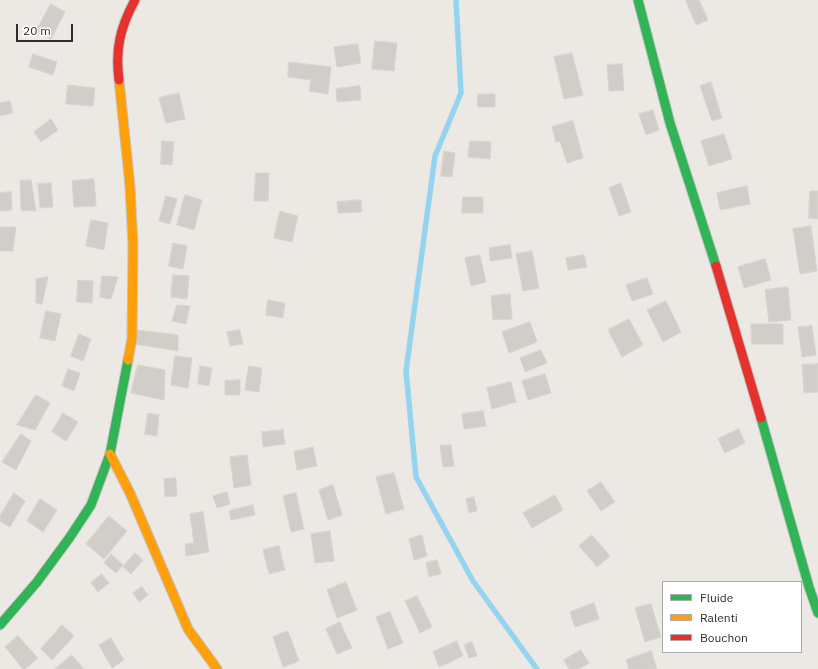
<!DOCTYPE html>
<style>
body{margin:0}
#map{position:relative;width:818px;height:669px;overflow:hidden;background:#ece8e4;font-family:"IBM Plex Sans",sans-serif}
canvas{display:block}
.legend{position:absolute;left:662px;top:581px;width:140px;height:72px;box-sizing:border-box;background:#fff;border:1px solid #ababab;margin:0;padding:5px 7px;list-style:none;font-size:12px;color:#2e2e2e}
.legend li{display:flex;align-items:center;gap:8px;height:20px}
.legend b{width:20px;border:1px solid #ababab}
.scale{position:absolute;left:16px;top:24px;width:57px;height:18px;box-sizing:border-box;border:2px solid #2e2e2e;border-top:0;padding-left:5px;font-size:12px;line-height:14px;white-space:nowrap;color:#2e2e2e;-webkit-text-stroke:3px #fff;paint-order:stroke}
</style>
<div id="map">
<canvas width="818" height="669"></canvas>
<ul class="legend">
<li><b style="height:5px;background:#30b455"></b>Fluide</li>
<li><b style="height:5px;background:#ff9f0a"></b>Ralenti</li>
<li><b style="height:5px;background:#e5322d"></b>Bouchon</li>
</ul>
<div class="scale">20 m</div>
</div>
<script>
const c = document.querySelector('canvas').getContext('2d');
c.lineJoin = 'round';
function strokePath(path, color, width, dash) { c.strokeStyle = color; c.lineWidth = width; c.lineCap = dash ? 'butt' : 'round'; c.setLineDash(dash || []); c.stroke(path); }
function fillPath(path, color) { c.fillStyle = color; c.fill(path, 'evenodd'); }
strokePath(new Path2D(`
 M456,0L461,93L435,156L406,371L416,477L473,581L537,669`), '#95d4ef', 5.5);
const building = new Path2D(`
 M689,0H699L708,20L696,25L686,1Z
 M51,4L65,12L51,39L36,31Z
 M375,41L397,43L394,71L372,69Z
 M358,44L361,63L337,67L334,47Z
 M572,53L583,95L564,99L554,57Z
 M33,54L57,62L53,75L29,67Z
 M289,62L331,67L328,94L309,91L311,80L288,77Z
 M622,64L624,90L609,91L607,65Z
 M711,82L722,118L712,121L700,86Z
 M68,85L95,88L93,106L66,104Z
 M360,86L361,100L337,102L336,89Z
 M179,93L185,119L166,123L159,98Z
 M478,94H495V107H478Z
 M10,101L13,113L0,116V103Z
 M653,110L659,130L646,135L639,114Z
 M51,119L58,130L41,142L34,132Z
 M573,121L583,158L567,163L560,141L556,142L552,127Z
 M724,134L732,159L709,166L701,141Z
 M162,141L174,142L172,165L161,164Z
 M470,141L491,142L490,159L468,157Z
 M444,151L455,153L452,177L441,176Z
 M256,173H269L268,201H254Z
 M94,179L96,206L74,207L72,181Z
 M31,180L36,211L21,210L20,181Z
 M51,183L53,207L40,208L38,184Z
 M621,183L631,212L619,216L609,188Z
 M747,186L750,204L720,210L717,193Z
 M810,191H818V219L809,218Z
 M11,192L12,210L0,211V193Z
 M185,195L202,200L194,230L177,225Z
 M166,196L177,199L170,224L159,221Z
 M463,197H483V213H462Z
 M361,200L362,212L338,213L337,202Z
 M280,211L298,216L292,242L274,238Z
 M91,220L108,223L104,250L86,246Z
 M811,226L817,271L800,274L793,229Z
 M0,227H16L13,251H0Z
 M173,243L187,246L183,269L169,266Z
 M510,245L512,258L490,261L489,248Z
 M532,251L539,288L523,291L516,254Z
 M480,255L486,282L471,286L465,258Z
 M584,255L587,267L568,270L566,258Z
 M765,259L771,280L744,288L738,267Z
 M173,275L189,276L187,299L171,297Z
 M102,276L118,277L111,299L100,297Z
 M48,277L42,304L36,303V279Z
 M647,278L653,294L632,301L626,285Z
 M78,280L93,281L92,303L77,302Z
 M788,287L791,320L769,322L765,290Z
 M510,294L512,319L493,320L491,296Z
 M268,300L285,303L283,318L266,315Z
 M666,301L681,332L663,342L647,310Z
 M177,305L190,306L186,324L172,321Z
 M46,311L61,314L55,341L40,338Z
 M629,319L643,345L622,357L608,330Z
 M530,322L537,342L509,353L502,332Z
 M751,324H783V344H752Z
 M812,326L816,355L802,357L798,327Z
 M137,330L178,335V351L135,344Z
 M240,330L243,344L230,346L227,332Z
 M79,334L91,339L83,361L71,356Z
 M541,350L547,363L525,372L520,358Z
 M175,356L192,358L188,388L171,385Z
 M818,364V392L804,393L802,365Z
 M138,365L165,370L164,400L131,393Z
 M200,366L212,368L209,386L198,384Z
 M249,366L262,368L259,392L245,390Z
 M68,369L80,373L74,391L62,386Z
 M545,374L551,393L528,400L522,381Z
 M240,380V395H225V381Z
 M511,382L516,402L492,409L487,388Z
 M36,395L50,403L35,430L17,425Z
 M483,411L486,426L464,429L462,414Z
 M63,413L78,422L66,441L52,432Z
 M148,413L159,415L157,436L145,434Z
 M739,429L745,443L725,453L718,439Z
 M283,430L285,444L263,447L262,432Z
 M21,434L31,441L16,470L2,462Z
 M451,445L454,466L443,467L440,446Z
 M313,447L317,466L297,470L294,452Z
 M247,455L251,485L234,488L230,457Z
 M394,473L404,509L386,514L376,477Z
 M176,478L177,496L165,497L164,479Z
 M601,482L615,502L601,511L587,491Z
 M333,485L342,515L328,520L319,490Z
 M227,492L230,504L217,508L213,496Z
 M14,493L25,501L10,527L0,521V516Z
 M296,493L304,529L291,532L283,496Z
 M555,495L563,510L532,528L523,513Z
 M474,497L477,511L469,513L466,499Z
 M40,499L57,510L43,532L27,521Z
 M253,505L255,515L231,520L229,511Z
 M203,512L209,552L186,556L185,544L194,543L190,514Z
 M109,516L127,531L104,559L86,544Z
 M330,531L334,561L315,563L311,534Z
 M422,535L427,556L414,560L409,539Z
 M592,535L610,556L597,567L579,546Z
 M279,546L285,570L269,574L263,550Z
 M135,553L143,560L131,574L123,567Z
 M111,554L123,565L116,573L104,563Z
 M437,560L441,574L429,577L426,563Z
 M102,574L109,583L98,592L91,583Z
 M346,582L357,610L337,618L327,590Z
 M142,587L148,595L139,602L133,593Z
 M417,596L432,627L420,633L405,601Z
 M594,603L599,619L575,627L570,612Z
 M651,604L661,637L645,642L635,608Z
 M390,612L403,643L388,649L376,617Z
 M340,622L352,648L337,654L326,629Z
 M62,625L74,636L52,660L41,649Z
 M288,631L299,661L283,667L273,637Z
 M18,636L38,658L25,669H23L5,647Z
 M111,638L124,660L112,668L99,645Z
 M457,641L463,656L439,667L433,652Z
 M472,642L477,656L469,658L464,645Z
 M581,650L589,663L579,669H569L564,660Z
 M651,651L657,669H629L626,660Z
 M72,655L84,669H55Z`);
fillPath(building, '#d1ceca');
strokePath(building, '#d7d4d0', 1);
const fast = new Path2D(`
 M638,0L670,123L716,266
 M761,418L809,587L818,613
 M0,625L37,582L70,537L91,505L110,454L128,360`);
const slow = new Path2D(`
 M119,80L130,186L133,245L132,338L128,360
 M110,454L130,493L188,629L217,669`);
const jam = new Path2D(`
 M119,80C115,49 120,28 135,0
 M716,266L761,418`);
strokePath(fast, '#c5c4c5', 11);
strokePath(slow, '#c5c4c5', 11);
strokePath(jam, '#c5c4c5', 11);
strokePath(fast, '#30b455', 9);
strokePath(slow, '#ff9f0a', 9);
strokePath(jam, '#e5322d', 9);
</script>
